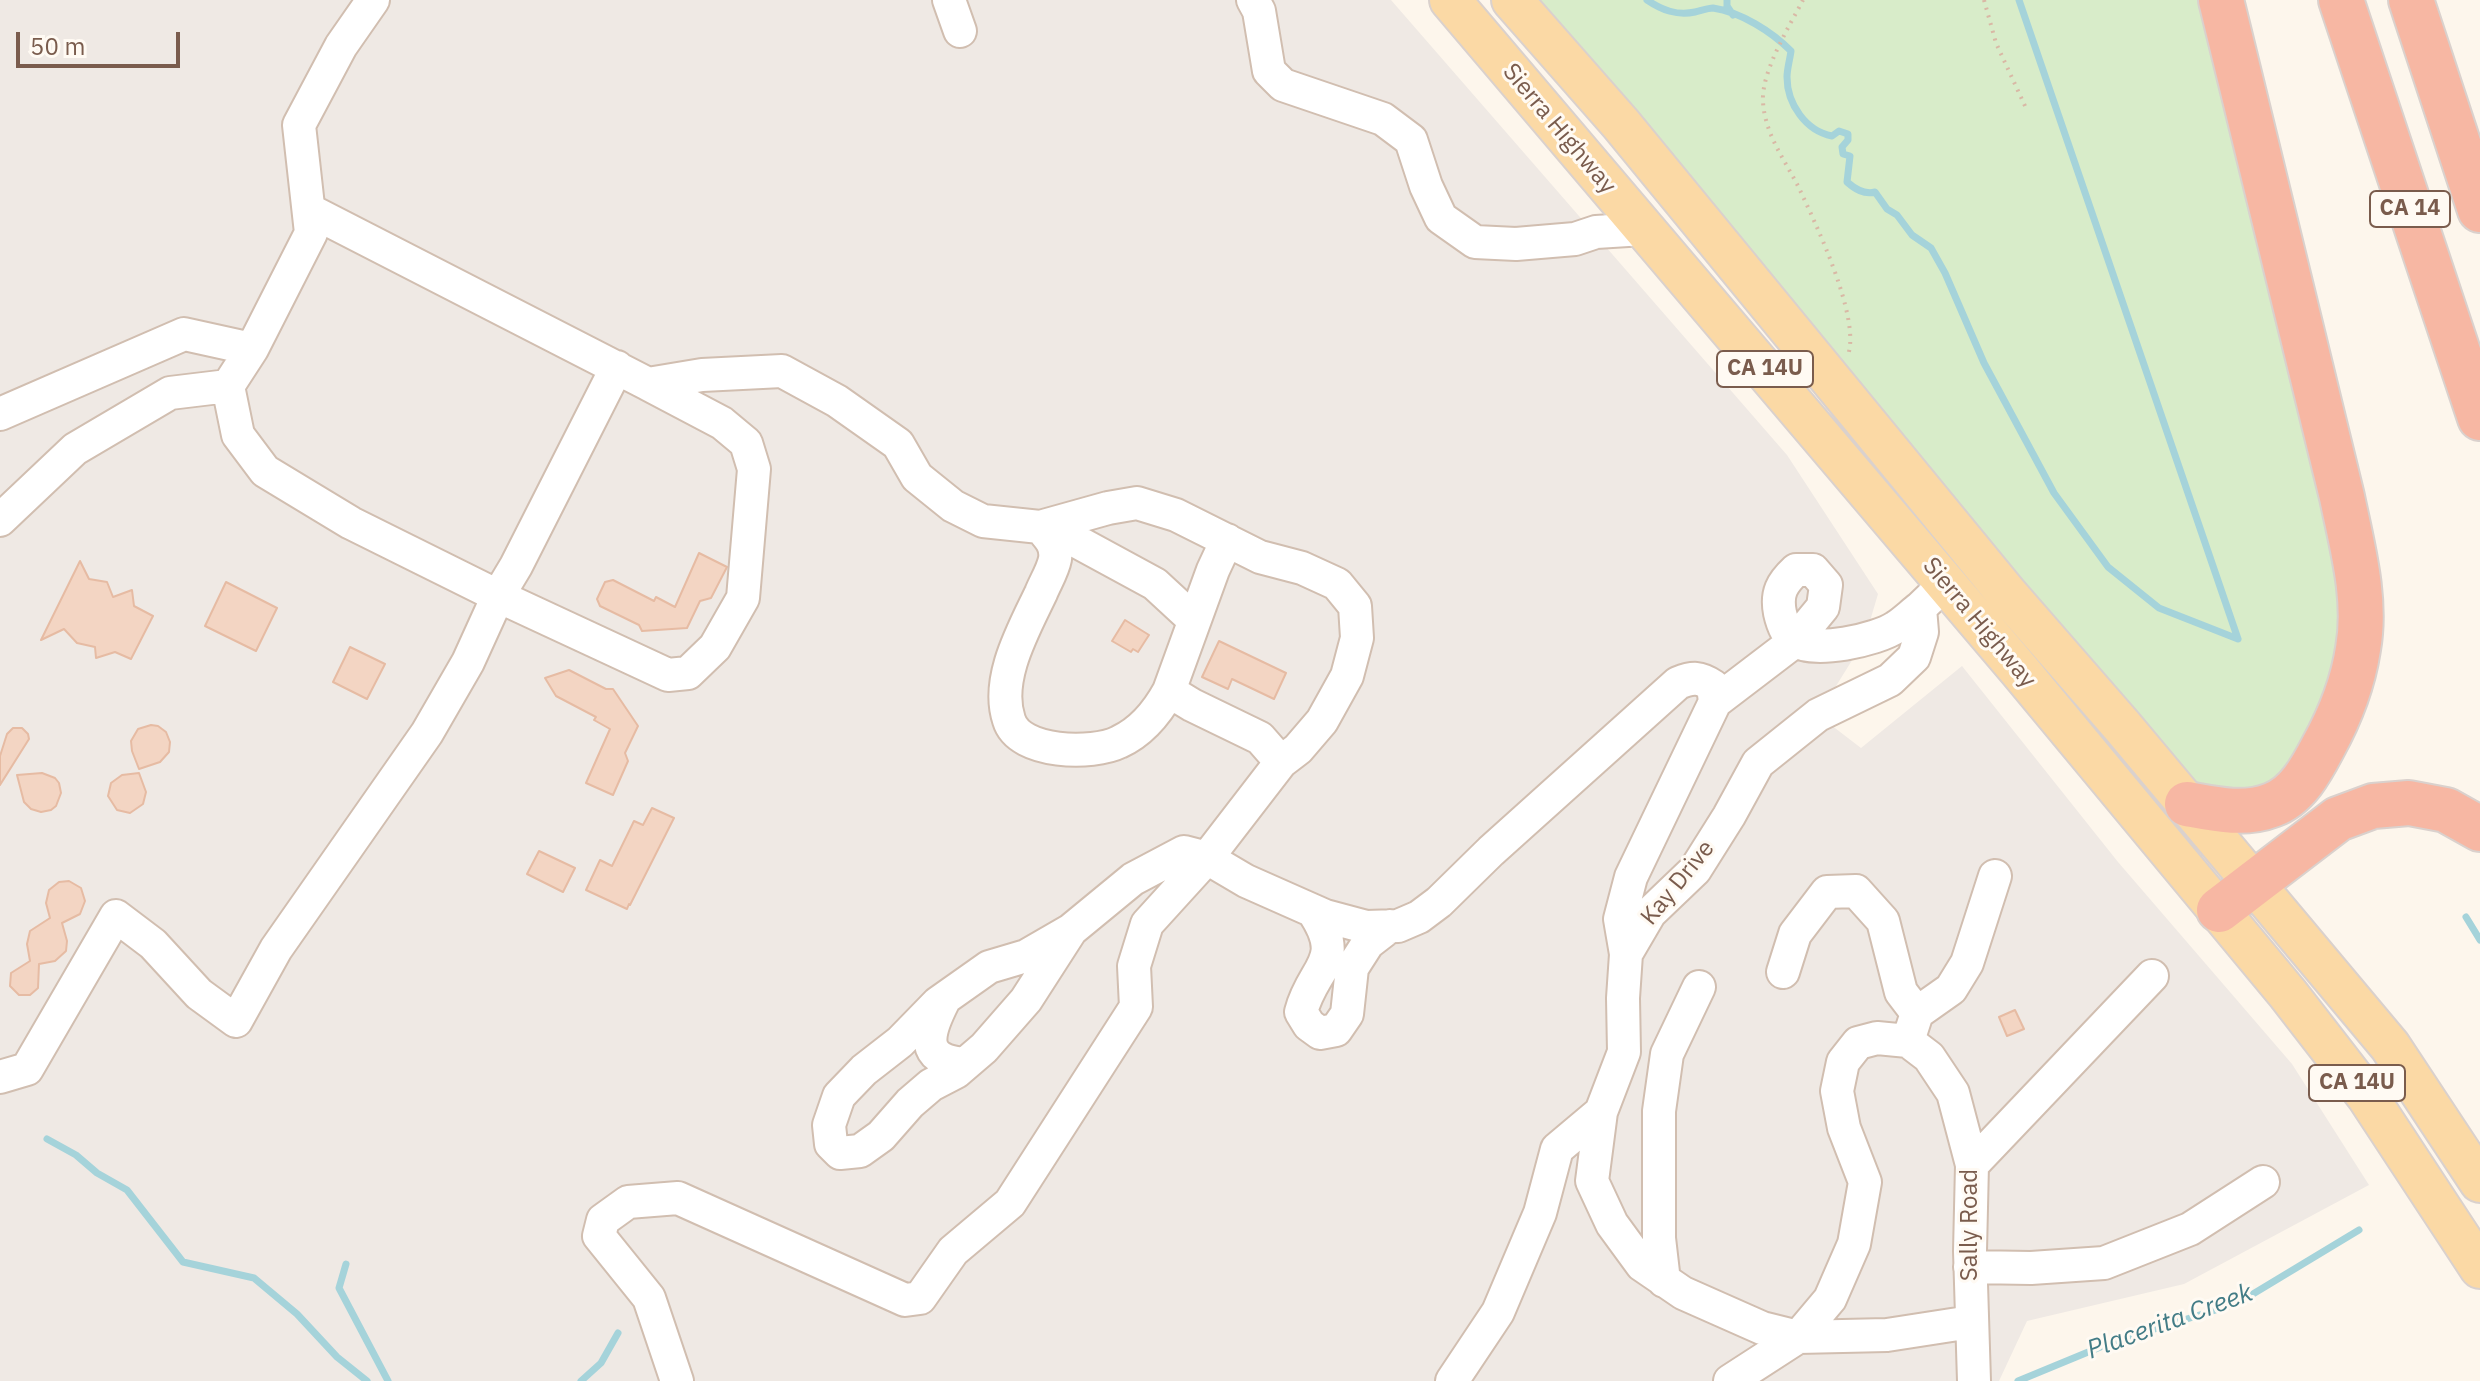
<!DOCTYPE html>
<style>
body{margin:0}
#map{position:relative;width:2480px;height:1381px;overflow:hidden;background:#fdf6ec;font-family:"IBM Plex Sans",sans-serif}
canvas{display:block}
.scale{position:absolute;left:16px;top:32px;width:164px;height:36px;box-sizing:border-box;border:4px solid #7a5c4d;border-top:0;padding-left:10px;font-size:24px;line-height:28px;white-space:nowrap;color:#7a5c4d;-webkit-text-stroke:6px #fffaf3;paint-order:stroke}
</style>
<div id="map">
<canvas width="2480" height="1381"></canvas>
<div class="scale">50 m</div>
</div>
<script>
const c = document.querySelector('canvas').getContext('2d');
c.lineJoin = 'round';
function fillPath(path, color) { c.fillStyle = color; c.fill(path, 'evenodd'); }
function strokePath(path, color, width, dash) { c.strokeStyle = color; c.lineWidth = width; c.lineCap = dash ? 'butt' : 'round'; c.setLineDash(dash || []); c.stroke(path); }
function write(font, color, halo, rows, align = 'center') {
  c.font = font + ' "IBM Plex Sans",sans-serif'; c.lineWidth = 6; c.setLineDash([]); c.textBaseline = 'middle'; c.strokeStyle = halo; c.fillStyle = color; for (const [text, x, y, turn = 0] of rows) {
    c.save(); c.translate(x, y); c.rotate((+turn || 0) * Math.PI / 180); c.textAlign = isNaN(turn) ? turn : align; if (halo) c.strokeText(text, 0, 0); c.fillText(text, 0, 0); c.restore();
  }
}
fillPath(new Path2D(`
 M0,0H1391L1787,455L1878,594L1864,641L1818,715L1861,748L1962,666L2118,862L2292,1064L2369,1185L2184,1284L2027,1321L1999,1381H0Z`), '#efe9e4');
fillPath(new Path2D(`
 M1535,0H2207L2335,533L2344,620L2315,733L2258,800L2197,787Z`), '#d8ecc9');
strokePath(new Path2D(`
 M1647,0C1662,10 1677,16 1695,12C1700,11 1708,8 1713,8C1741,12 1772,32 1791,51C1790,59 1787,69 1787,77C1787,104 1806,131 1832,136L1839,131L1848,134V140L1842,147L1843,154L1850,156L1847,182C1855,189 1864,195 1875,192L1887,209L1897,215L1912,235L1931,248L1945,273L1984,363L2054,493L2108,567L2159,608L2238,639
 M1727,0V6L1733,15
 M2019,0L2238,639
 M2466,917L2480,940
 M47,1139L76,1155L97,1173L127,1190L183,1262L254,1278L297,1314L337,1357L367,1381
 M346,1264L339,1288L388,1381
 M581,1381L601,1363L618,1333
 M2018,1381L2110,1343L2238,1303L2359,1230`), '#a5d3da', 7);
const building = new Path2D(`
 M699,553L727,567L711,598L700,601L687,628L642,631L639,625L600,606L597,599L605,582L613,580L654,601L656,597L675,607Z
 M80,561L89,579L107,582L113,597L132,590L134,606L153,616L131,659L115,652L96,658L95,647L77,643L64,629L41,640Z
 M226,582L277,608L256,651L205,626Z
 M1125,620L1149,635L1138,652L1133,649L1131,652L1112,641Z
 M1219,641L1286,673L1274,699L1232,679L1228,689L1202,677Z
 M350,647L385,664L367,699L333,682Z
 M569,670L606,689H613L638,726L625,753L628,761L613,795L586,783L610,729L594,720L596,717L556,696L545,678Z
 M151,725L158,726L166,732L170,742L169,752L160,762L139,769L132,751L131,741L138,729Z
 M13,728H22L28,734L29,739L0,785V756L7,734Z
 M42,773L55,778L59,783L61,793L56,806L51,810L41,812L31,809L24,802L17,775Z
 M139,773L146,792L143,804L130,813L117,810L108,796L111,783L122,775Z
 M652,808L674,818L630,905L629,904L627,909L586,890L600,860L612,866L634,821L643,825Z
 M539,851L575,868L563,892L527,874Z
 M69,881L81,888L85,901L80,914L62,923L67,941L66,951L55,961L39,964L38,988L30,995H19L10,986L11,973L30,961L27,944L30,931L50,918L46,903L49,890L59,882Z
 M2015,1010L2024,1029L2007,1036L1999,1017Z`);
fillPath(building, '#f3d5c3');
strokePath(building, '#e6bba3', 2);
const minor = new Path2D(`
 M949,0L960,31
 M1253,0L1259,11L1269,71L1283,85L1383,119L1411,140L1426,186L1441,218L1475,242L1516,244L1575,239L1596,232L1644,229
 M309,210L648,384L702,375L782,371L837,401L898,444L917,477L953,506L983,521L1040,527L1108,508L1137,503L1176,515L1260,557L1302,568L1337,584L1355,606L1357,638L1347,676L1322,721L1298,749L1281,762L1207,858L1147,924L1134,966L1136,1007L1010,1203L953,1251L920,1298L905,1300L678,1198L628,1202L603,1220L599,1236L649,1298L677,1381
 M252,349L311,233L299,125L341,46L373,0
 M228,386L238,435L265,471L351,523L498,596L516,566L617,367
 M0,414L184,334L252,349L228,386L170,393L75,449L0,520
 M1040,527C1049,537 1057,545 1055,559C1053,570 1045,583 1041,593C1024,629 995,679 1009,720C1019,754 1093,755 1119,742C1141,732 1158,711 1169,691L1213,570L1227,540
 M1040,527L1074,540L1155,584L1194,620
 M1169,691L1192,705L1260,738L1281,762
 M1715,702L1795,641L1823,607L1826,585L1813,570H1796C1782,583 1776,593 1780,613C1782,622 1786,634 1794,640C1813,654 1877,640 1896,627C1904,622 1912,614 1920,608
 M1313,911C1347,962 1313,966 1301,1012L1309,1025L1320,1033L1336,1030L1347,1014L1352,968L1368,943L1390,926
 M1071,930L1026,956L989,967L938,1003L900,1042L864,1070L839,1096L829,1125L831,1144L840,1153L860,1151L881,1136L910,1103L931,1085L956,1072L984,1048L1026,1000L1071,930L1133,879L1184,852L1207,858L1246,881L1325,916L1366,927L1398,926L1419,917L1439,902L1491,851L1678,683C1693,677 1700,677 1713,686L1715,702L1631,877L1620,919L1626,954
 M1783,972L1795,934L1827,892L1856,891L1883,921L1901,992L1917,1013L1908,1041
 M943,1002C927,1034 919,1060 965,1064
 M1917,1013L1951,989L1967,963L1995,876
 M1908,1041L1929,1057L1953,1093L1972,1165L1970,1251L1974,1381
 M0,1077L27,1069L116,916L153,944L199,994L236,1021L276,949L427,733L468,662L498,596L668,675L688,673L715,647L743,598L754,469L746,443L722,423L648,384
 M1601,1112L1592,1181L1612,1224L1642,1265L1683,1293L1762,1328L1798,1337L1830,1299L1854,1244L1865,1182L1844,1128L1837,1091L1843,1062L1858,1043L1877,1038L1908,1041
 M1972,1165L2152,976
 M1970,1267L2031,1268L2104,1263L2190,1229L2263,1182
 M1664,1281L1659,1238V1111L1667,1054L1699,987
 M1452,1381L1498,1312L1540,1213L1557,1149L1601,1112L1624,1052L1623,998L1626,954L1650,913L1695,870L1729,816L1758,763L1818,715L1890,680L1914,657L1922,632L1920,608L1945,584
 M1730,1381L1798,1337L1887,1335L1971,1322`);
const major = new Path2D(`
 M1450,0L2020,671L2288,994L2367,1096L2480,1268
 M1512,0L1621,124L2007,594L2122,726L2390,1046L2480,1182`);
const highway = new Path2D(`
 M2341,0L2480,418
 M2411,0L2480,210
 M2187,804C2214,809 2244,816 2272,805C2297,796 2311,770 2323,747C2339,718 2353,682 2358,649C2367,599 2352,546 2342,497L2221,0
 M2219,910L2338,819L2373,806L2409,803L2446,810L2480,829`);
strokePath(minor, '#d1beb0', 36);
strokePath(major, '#dad1cd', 44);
strokePath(highway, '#dad1cd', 48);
strokePath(new Path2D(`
 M1803,0C1789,27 1761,72 1763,102C1765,134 1784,159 1798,186C1815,222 1861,318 1848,355
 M1984,0L1996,43L2025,106`), '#d9b8a5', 4, [2, 6]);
strokePath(minor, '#fff', 32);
strokePath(major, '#fbd9a5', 40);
strokePath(highway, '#f7b7a3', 44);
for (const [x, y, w] of [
 [2410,209,80],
 [1765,369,96],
 [2357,1083,96]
]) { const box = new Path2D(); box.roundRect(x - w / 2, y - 18, w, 36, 6); c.fillStyle = '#fffaf3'; c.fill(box); strokePath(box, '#7a5c4d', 2); }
write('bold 22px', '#7a5c4d', null, [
 ["CA 14",2410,209],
 ["CA 14U",1765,369],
 ["CA 14U",2357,1083]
]);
write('24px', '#7a5c4d', '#fffaf3', [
 ["Sierra Highway",1559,129,50],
 ["Sierra Highway",1979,623,50],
 ["Kay Drive",1678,883,-51],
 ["Sally Road",1970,1225,-90]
]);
write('italic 26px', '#437c86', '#fffaf3', [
 ["Placerita Creek",2170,1322,-20]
]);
</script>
